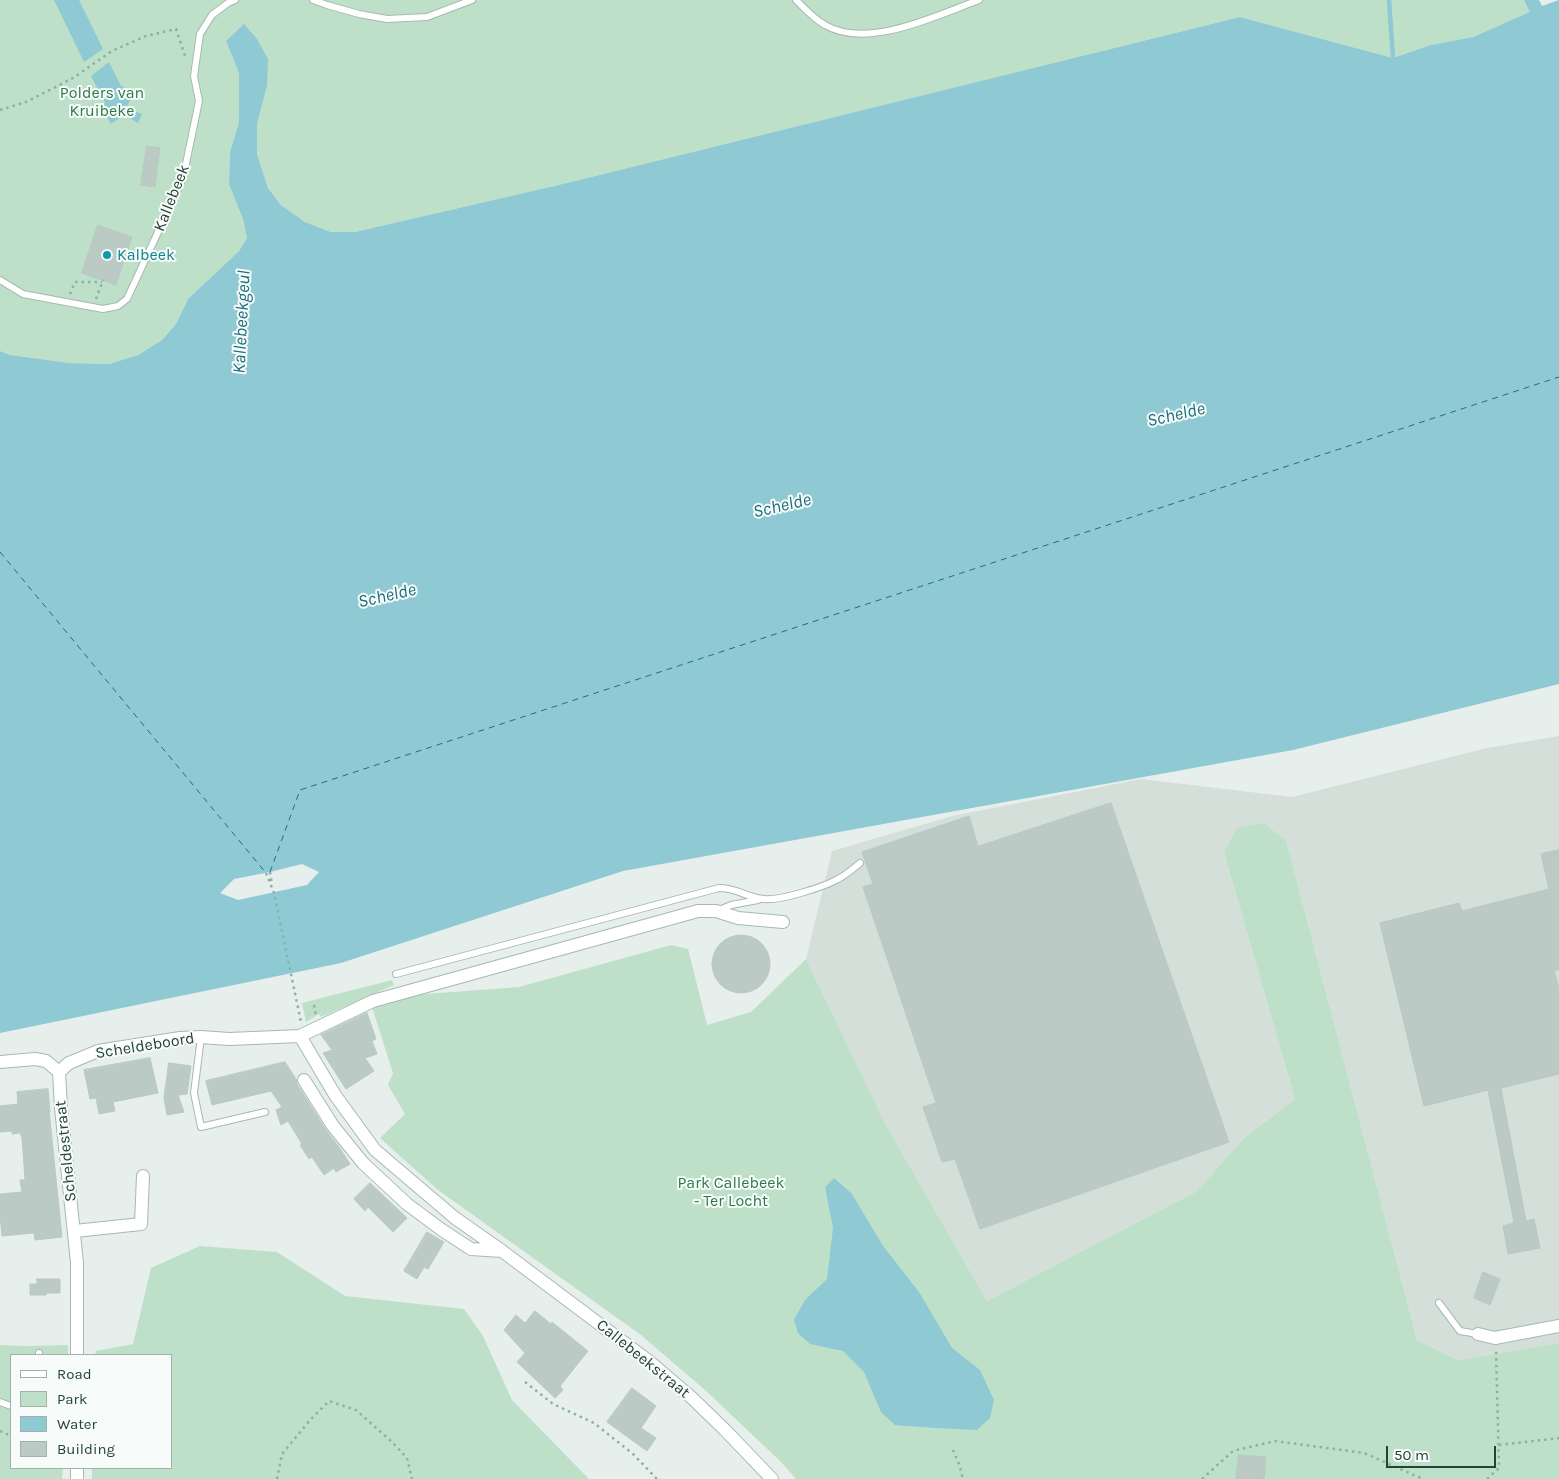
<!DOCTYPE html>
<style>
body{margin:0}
#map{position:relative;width:1559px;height:1479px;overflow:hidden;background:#e6efeb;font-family:Karla,sans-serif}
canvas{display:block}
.legend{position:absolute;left:10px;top:1354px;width:162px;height:115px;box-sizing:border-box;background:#f7fbf9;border:1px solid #a3b1ad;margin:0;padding:6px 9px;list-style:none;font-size:15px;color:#24423a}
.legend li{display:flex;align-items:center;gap:10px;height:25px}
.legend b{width:25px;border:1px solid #a3b1ad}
.scale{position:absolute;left:1386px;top:1446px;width:110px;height:22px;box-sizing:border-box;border:2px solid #24423a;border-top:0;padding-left:6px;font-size:15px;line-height:18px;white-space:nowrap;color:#24423a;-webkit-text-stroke:4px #f7fbf9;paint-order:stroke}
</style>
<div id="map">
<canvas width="1559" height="1479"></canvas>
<ul class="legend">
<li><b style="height:6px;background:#fff"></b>Road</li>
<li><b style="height:14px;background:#bfe0c8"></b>Park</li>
<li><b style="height:14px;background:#8ec9d4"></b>Water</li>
<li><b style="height:14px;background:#bbcac4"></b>Building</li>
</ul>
<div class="scale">50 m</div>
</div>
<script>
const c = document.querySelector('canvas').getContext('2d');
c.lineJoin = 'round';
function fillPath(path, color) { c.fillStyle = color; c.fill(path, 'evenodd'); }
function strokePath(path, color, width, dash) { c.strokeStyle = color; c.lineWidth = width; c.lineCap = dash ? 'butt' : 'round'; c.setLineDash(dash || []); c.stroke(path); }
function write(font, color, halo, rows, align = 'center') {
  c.font = font + ' Karla,sans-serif'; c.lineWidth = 4; c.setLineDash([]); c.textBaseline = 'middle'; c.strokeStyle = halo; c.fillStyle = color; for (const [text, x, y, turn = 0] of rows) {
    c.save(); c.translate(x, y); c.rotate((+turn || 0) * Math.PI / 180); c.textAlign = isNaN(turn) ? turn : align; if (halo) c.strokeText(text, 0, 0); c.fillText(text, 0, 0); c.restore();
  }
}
fillPath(new Path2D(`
 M1559,736V1343L1458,1360L1417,1340L1286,840L1264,823L1224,853L1295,1099L1244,1138L1197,1191L987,1301L886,1125L806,959L832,851L952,816L1141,779L1292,797L1487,748Z`), '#d4dfda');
fillPath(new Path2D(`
 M0,0H1524L1531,12L1473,37L1431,45L1393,58L1240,17L567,183L355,232H331L305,222L281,205L268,188L257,154V124L267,86L226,41L239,73V122L230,152L229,183L243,219L247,238L239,251L188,299L176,324L162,340L138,355L109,364L70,363L10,355L0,351Z
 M1264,823L1286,840L1417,1340L1458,1360L1559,1343V1479H796L780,1461L705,1390L641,1335L438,1190L380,1138L405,1114L388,1085L393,1073L372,1007L413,995L519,987L671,945L688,949L707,1025L751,1012L806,959L886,1125L987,1301L1197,1191L1244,1138L1295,1099L1224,853L1237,828Z
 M392,980L394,985L321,1017L319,1014L306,1022L302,1003Z
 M200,1246L277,1252L345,1296L464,1309L483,1336L512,1400L589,1479H92V1468H171V1355H95L96,1351L133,1344L151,1268Z
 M0,1345L27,1346L68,1345V1355H11V1468H63L62,1479H0Z`), '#bfe0c8');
fillPath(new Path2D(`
 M54,0H79L103,49L84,62Z
 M1524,0H1539L1542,6L1559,0V684L1293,750L623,871L341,963L0,1033V351L10,355L70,363L109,364L138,355L162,340L176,324L188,299L239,251L247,238L243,219L229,184L230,152L239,122V73L226,41L244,24L257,39L268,59L267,86L257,124V154L268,188L281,205L305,222L331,232H355L567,183L1240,17L1393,58L1431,45L1473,37L1530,12Z
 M109,62L121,86L134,93L126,108L142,114L138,123L124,115L111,124L102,108L105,103L91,76Z
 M834,1178L852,1194L883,1246L919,1292L952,1348L980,1370L994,1400L990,1418L977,1430L935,1428L895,1425L881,1412L864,1372L843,1351L810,1344L798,1333L794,1320L805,1300L827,1279L833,1228L825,1187Z`), '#8ec9d4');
fillPath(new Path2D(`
 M302,864L319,872L307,885L238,900L220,893L234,879L270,872Z`), '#e6efeb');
strokePath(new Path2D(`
 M1389,0L1393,58`), '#8ec9d4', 4.5);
strokePath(new Path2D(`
 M0,552L266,873
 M270,872L300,790L1559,377`), '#1c6f80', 1, [6, 5]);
const building = new Path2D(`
 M147,146L160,148L155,187L141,185Z
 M98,225L132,237L116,285L82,273Z
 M1111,803L1229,1142L980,1229L955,1159L942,1162L923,1107L936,1103L863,887L873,884L862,852L969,816L978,846Z
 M1559,850V970H1554L1559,989V1074L1501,1088L1526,1221L1534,1219L1540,1248L1508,1254L1503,1226L1514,1223L1488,1090L1424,1106L1380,923L1459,903L1462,911L1549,889L1541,854Z
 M712 964a29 29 0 1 1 58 0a29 29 0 1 1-58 0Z
 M367,1013L376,1039L372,1041L377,1054L365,1058L374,1071L346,1089L323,1053L332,1050L321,1035Z
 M150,1058L158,1093L113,1102L115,1111L99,1114L96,1098L90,1099L84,1070Z
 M285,1062L296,1079L297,1084L326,1130L339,1147L350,1164L336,1172L334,1168L324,1175L312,1157L309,1159L300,1145L302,1144L288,1121L281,1125L276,1110L282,1107L271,1091L212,1105L206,1081Z
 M169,1063L191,1066L187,1094L178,1095L184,1112L167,1115L164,1098Z
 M48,1089L50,1112L49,1110L62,1237L35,1240L34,1233L2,1236L0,1214V1194L22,1192L20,1180H25L22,1138L20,1133L12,1134V1131L0,1132V1106L18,1104L17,1092Z
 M370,1183L407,1218L393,1232L368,1207L365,1211L354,1199Z
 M427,1232L444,1242L428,1269L424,1267L417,1279L404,1271Z
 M1483,1272L1500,1279L1490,1305L1474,1298Z
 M37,1279H60V1293H46V1295H30V1284H37Z
 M535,1311L551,1324L552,1322L588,1351L560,1386L563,1390L555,1398L517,1362L525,1353L504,1330L516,1315L525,1323Z
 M632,1388L656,1406L641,1428L656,1438L647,1451L607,1422Z
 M1239,1455L1266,1457L1264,1479H1236Z`);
fillPath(building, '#bbcac4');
strokePath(building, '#b8c9c2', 1);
const service = new Path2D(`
 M313,0L327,5L359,14L387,19L427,17L472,0
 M796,0C805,9 814,19 825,25C868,50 937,15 979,0
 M0,280L23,294L103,309L118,306L127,299L183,178L199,101L194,76L200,34L212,15L228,3L235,0
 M717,911L731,905L758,900
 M396,974L719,888C738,888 747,898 764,899C780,901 824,887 838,879C846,875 853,869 860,863
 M201,1037L194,1093L201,1127L265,1112
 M1439,1303L1460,1331L1478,1334
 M39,1353V1355
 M0,1402L11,1406`);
const minor = new Path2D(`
 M300,1036L335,1095L375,1150L455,1218L502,1251L650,1362L692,1398L725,1430L772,1479
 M0,1062L35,1059L46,1061L59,1072
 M59,1072L69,1063L98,1051L180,1038L201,1037L229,1039L300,1036L373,1001L698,911H716L738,918L783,922
 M59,1072L61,1108L77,1263V1355
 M304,1080L333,1126L363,1163L407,1204L442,1230L471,1249L502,1251
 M75,1231L141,1224L143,1176
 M1478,1334L1495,1338L1559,1326
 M77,1468V1479`);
strokePath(service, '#a8b8b2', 8);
strokePath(minor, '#a8b8b2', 14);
strokePath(new Path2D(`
 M0,110L26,102L73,78L112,51L146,36L176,29L186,59
 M70,294L75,282H102
 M96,299L103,280
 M270,872L272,884
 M266,873L274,893L301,1022
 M314,1005L316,1015
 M525,1382L553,1404L594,1423L633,1454L657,1479
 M0,1431L11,1436
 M1499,1445L1559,1438
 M953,1450L959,1464L963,1479
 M277,1479L282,1454L311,1419L329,1401L356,1410L392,1442L407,1458L412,1479
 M1202,1479L1233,1451L1275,1441L1364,1453L1423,1479
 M1487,1479L1499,1468L1496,1351`), '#86b3a5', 2.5, [2.5, 4]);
strokePath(service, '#fff', 6);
strokePath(minor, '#fff', 12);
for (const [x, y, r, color] of [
 [107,255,5,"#0f9aa8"]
]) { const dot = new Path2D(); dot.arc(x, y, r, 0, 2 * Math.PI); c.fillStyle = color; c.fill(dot); strokePath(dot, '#f7fbf9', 2); }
write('16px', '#2d7a4b', '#f7fbf9', [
 ["Polders van",102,93],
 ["Kruibeke",102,111],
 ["Park Callebeek",731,1183],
 ["- Ter Locht",731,1201]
]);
write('16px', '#24423a', '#f7fbf9', [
 ["Kallebeek",172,198,-68],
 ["Scheldeboord",145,1046,-9],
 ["Scheldestraat",66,1151,-96],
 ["Callebeekstraat",643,1359,39]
]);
write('16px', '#0d838f', '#f7fbf9', [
 ["Kalbeek",117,255]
], 'left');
write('italic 18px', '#1c6f80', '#f7fbf9', [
 ["Kallebeekgeul",242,322,-87],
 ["Schelde",1176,415,-13],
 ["Schelde",782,506,-13],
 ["Schelde",387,596,-13]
]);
</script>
